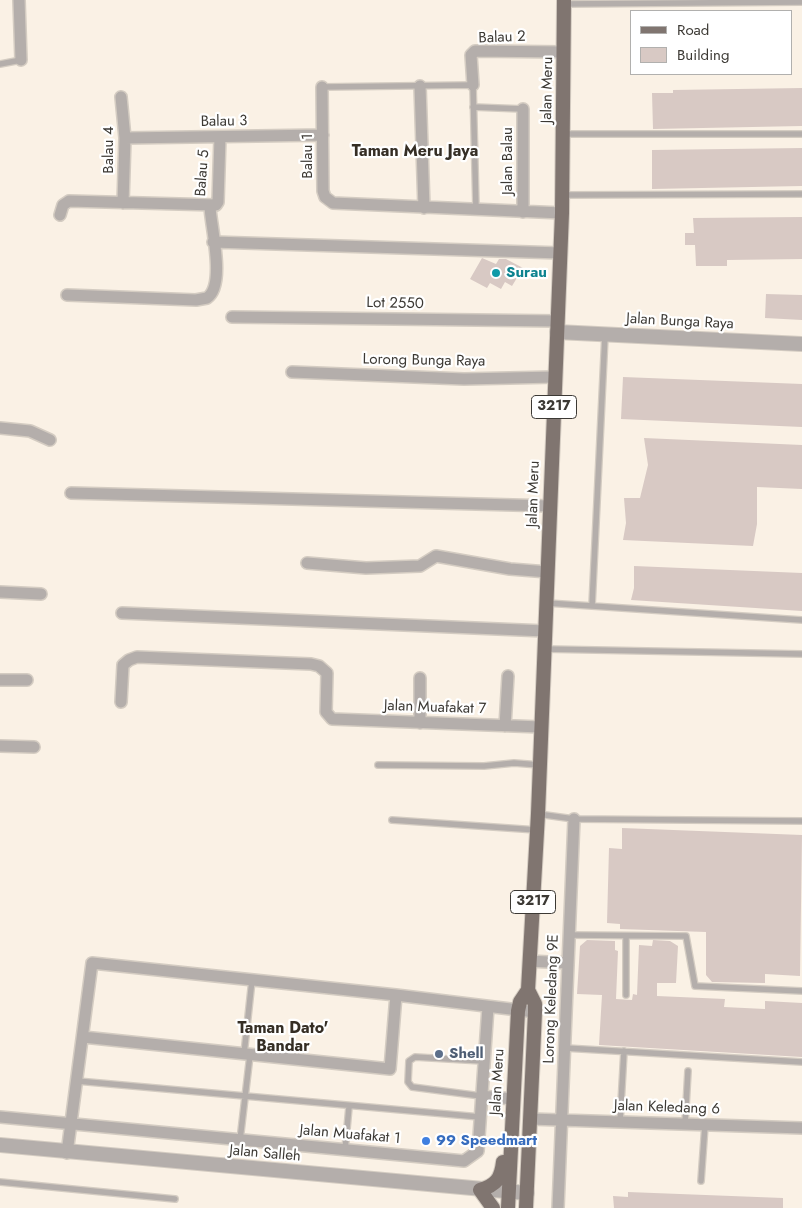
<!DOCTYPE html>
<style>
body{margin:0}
#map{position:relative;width:802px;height:1208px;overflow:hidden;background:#faf1e5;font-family:Jost,sans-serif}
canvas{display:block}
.legend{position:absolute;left:630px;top:10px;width:162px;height:65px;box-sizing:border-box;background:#fff;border:1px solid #b1b0ae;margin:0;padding:6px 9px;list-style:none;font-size:15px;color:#3c3934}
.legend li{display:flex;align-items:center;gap:10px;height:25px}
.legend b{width:25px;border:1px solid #b1b0ae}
</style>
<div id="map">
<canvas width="802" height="1208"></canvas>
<ul class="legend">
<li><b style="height:6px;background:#807570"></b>Road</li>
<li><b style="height:14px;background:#d8c9c4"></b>Building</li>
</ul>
</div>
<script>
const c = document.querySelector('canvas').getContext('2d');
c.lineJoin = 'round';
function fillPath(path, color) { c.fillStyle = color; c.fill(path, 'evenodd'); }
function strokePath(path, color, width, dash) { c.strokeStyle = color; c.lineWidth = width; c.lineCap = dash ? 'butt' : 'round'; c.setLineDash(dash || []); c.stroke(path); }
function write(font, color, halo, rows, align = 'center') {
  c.font = font + ' Jost,sans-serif'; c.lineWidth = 4.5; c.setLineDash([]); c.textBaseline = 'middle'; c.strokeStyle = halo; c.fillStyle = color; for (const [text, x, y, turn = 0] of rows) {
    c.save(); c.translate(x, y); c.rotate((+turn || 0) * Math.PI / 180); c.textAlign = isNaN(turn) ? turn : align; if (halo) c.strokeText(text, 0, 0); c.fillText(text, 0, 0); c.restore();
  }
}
fillPath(new Path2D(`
 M802,88V126L653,129L652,93H673V90Z
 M802,148V186L652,189V150Z
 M802,217V259L727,260V266H696L695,245H685V233H694L693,218Z
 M482,258L496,264L499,259H506L523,268L512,286L505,282L501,289L490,283L487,288L470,279Z
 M766,294L802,295V320L765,318Z
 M623,377L802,384V427L621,419Z
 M644,438L802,445V489L757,487V524L753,546L623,540L626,523L624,498H640L648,465Z
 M634,566L802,573V611L631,600L634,588Z
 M622,828L802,835L800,976L765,974V983L712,982L706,975V932L620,929V924L607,923L609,848L622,849Z
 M587,940L615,941V950L618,951L616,999L632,1000L633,994L637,995L639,945L652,946L653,940L670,941L678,946L676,983H657V996L725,999L724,1007L765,1009V1001L802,1003V1057L599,1045L602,995L577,994L580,946Z
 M628,1192L783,1198V1208H614L613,1196L628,1197Z`), '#d8c9c4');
const service = new Path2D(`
 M564,4L802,2
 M0,64L21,60
 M322,87L473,85L476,209
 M473,107L523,109
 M563,134H802
 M563,195L802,194
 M605,335L592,606L802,620
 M547,603L592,606
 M544,649L802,654
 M378,765L484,766L514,763L540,765
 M538,814L574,819L802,821
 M392,820L537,830
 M569,935L686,936L695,986L802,991
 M626,936V995
 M565,1048L802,1062
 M244,1054L252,980
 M77,1081L480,1117
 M481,1096L412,1087L408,1082L409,1061L415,1057L483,1061
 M620,1122L624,1051
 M685,1124L688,1071
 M240,1140L250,1055
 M345,1150L349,1107
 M701,1181L705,1125
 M0,1182L175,1199`);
const minor = new Path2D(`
 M19,0L21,60
 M473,85L471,55L475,51L564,52
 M420,86L424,208
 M322,87L323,191L325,197L333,203L562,213
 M121,97L125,138L123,203
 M523,109V212
 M125,138L323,135
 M60,215L63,205L69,201L216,205L218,202L220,137
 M213,242L561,253
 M67,295L196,300L207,298C226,285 211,228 210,207
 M232,317L558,321
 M292,372L464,379L555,377
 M0,428L30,431L50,440
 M71,493L550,506
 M307,563L366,568L420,566L436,556L510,569L548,572
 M0,592L41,594
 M122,613L545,631
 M420,678V723
 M0,680H27
 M121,702L123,665L129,660L137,657L311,664L319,666L327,673L326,712L332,719L541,727
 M505,726L508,676
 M0,746L34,747
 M529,961L568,963
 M83,1037L390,1069L396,995
 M481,1096L513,1099
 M0,1117L464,1161L478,1151L488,1007
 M530,1119L802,1128
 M67,1153L92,963L396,995L535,1012
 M558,1208L574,819`);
const tertiary = new Path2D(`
 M557,332L802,344
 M0,1145L527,1193`);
const primary = new Path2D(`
 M493,1208L480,1190C496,1185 501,1179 503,1162
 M508,1208L518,1011L520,1002L528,990L538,814L562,213L564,0
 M526,1208L535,1012V1004L528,990`);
strokePath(service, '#d4ccc2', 8);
strokePath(minor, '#d4ccc2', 14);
strokePath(tertiary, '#d4ccc2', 16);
strokePath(primary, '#d4ccc2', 16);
strokePath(service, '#b4aeab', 5.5);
strokePath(minor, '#b4aeab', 11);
strokePath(tertiary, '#b4aeab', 14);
strokePath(primary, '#807570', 14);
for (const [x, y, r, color] of [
 [496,273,5,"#0f9aa8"],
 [439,1054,5,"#5c6f8a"],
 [426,1141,5,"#3f7fe0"]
]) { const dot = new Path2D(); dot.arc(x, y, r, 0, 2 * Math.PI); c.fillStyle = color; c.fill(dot); strokePath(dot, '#fff', 2); }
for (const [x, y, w] of [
 [554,407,45],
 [533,902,45]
]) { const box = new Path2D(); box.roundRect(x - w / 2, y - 11.5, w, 23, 4); c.fillStyle = '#fff'; c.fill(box); strokePath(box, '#3c3934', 1); }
write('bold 14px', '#3c3934', null, [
 ["3217",554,407],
 ["3217",533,902]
]);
write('15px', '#3c3934', '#fff', [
 ["Balau 2",502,38,-2],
 ["Jalan Meru",548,90,-89],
 ["Balau 3",224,122,-1],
 ["Balau 4",109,150,-90],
 ["Balau 1",308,156,-90],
 ["Jalan Balau",508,161,-90],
 ["Balau 5",203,173,-86],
 ["Lot 2550",395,304,1],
 ["Jalan Bunga Raya",680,322,3],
 ["Lorong Bunga Raya",424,361,1],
 ["Jalan Meru",534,494,-88],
 ["Jalan Muafakat 7",435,708,2],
 ["Lorong Keledang 9E",552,999,-88],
 ["Jalan Meru",498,1082,-87],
 ["Jalan Keledang 6",667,1108,2],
 ["Jalan Muafakat 1",350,1135,5],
 ["Jalan Salleh",265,1154,5]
]);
write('bold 15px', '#0d838f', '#fff', [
 ["Surau",506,273]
], 'left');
write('bold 15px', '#4e5e75', '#fff', [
 ["Shell",449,1054]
], 'left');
write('bold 15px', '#366cbe', '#fff', [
 ["99 Speedmart",436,1141]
], 'left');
write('bold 16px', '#352e25', '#fff', [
 ["Taman Meru Jaya",415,152],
 ["Taman Dato'",283,1029],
 ["Bandar",283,1047]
]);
</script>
